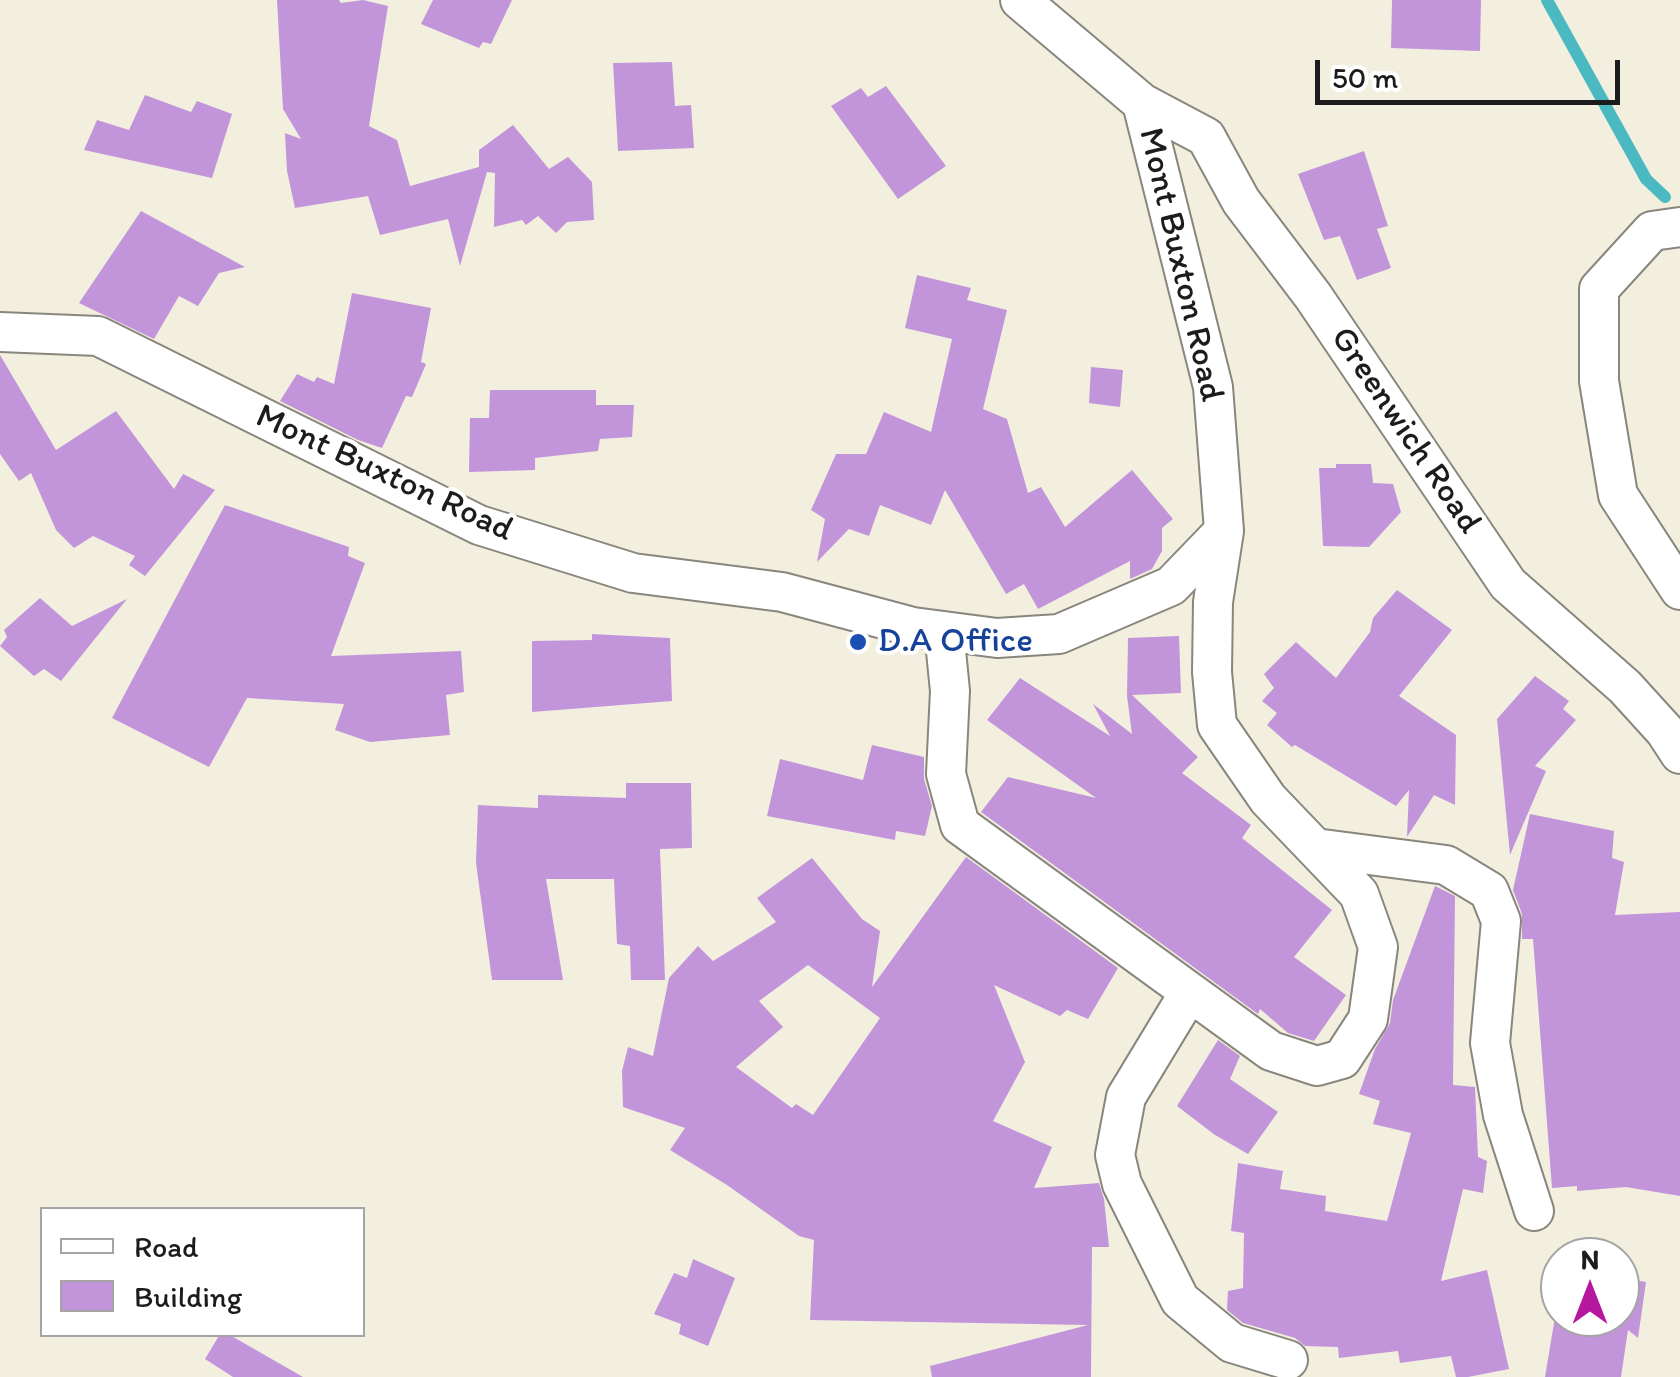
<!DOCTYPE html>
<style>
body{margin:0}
#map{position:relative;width:1680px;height:1377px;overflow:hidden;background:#f3efde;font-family:Itim,sans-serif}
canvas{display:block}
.legend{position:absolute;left:40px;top:1207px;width:325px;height:130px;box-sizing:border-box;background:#fff;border:2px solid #a4a4a4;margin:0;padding:12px 18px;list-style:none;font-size:30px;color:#1c1c1c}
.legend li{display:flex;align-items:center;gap:20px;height:50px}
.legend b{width:50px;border:2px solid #a4a4a4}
.north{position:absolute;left:1540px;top:1237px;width:100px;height:100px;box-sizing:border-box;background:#fff;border:2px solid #a4a4a4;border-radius:50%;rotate:0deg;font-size:28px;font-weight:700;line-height:40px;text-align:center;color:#1c1c1c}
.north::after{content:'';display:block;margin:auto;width:35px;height:45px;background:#b5179e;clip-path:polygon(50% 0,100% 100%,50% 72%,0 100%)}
.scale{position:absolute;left:1315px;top:60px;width:305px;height:45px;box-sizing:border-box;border:5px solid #1c1c1c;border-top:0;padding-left:12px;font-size:30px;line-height:35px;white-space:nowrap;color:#1c1c1c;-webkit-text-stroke:8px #fff;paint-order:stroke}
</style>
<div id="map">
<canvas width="1680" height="1377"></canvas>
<ul class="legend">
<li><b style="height:12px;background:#fff"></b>Road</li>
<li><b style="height:28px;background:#c295db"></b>Building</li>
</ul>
<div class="north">N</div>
<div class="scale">50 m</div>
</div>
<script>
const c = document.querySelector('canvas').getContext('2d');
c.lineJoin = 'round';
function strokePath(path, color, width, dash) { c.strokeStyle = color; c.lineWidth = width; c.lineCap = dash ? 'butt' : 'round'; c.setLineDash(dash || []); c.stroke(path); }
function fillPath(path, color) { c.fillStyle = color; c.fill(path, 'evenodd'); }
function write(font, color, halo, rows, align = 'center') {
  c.font = font + ' Itim,sans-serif'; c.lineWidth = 8; c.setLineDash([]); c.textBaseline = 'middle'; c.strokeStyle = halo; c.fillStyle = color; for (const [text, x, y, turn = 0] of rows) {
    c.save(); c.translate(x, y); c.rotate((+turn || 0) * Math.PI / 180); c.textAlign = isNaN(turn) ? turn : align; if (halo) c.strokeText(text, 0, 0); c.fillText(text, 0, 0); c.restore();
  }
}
strokePath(new Path2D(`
 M1547,0L1646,179L1665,197`), '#4ab9c2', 12);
fillPath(new Path2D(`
 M277,0H339L341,3L363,0L388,6L369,126L397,140L410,186L479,167V150L513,125L549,169L568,157L592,182L594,220L567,222L556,233L538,216L526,225L522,220L494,227L495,173L487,172L460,266L448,219L380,235L368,196L295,208L287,171L285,133L301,139L283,109Z
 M433,0H512L491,44L483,42L479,48L421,24Z
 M1392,0H1481L1480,51L1391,48Z
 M672,62L675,106L691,105L694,148L618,151L613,63Z
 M886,86L946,166L898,199L831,106L861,88L868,97Z
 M145,95L191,112L197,101L232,114L212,178L84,150L97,120L129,130Z
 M1364,151L1388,226L1377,229L1391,268L1357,280L1340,236L1324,240L1298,174Z
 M141,211L245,267L219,273L198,306L179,296L154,339L79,303Z
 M917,275L971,288L967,300L1007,310L983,409L1007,419L1028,493L1041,487L1065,527L1132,470L1173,519L1162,528V551L1152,569L1130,579V561L1038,609L1024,584L1006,594L945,490L931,525L880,505L869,536L849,529L817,562L825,519L811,510L836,454H866L884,412L931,432L952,339L905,328Z
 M352,293L431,308L421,362L426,364L412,397L406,396L382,448L358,440L280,401L297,374L314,382L317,377L334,384Z
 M0,355L56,450L116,411L174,489L183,474L215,490L145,576L129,565L135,556L93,536L74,548L56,530L31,473L19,481L0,454Z
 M1091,367L1123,370L1120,407L1089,403Z
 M490,390H596V405H634L632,437L600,439L598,451L535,458V470L469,472L470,418H489Z
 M1336,464H1371L1373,483L1393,484L1401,512L1369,547L1323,546L1319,468H1336Z
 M225,505L349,547L348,556L365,563L331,656L461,651L464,692L446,695L450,735L370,742L335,730L344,704L247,698L209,767L112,718Z
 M1397,590L1452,630L1399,696L1456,735L1455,805L1434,795L1407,837L1409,790L1396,806L1295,745L1292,747L1267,725L1277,713L1262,701L1274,688L1264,674L1296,642L1336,678L1370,632L1373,618Z
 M40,598L72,626L127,599L61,681L44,669L34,676L0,646L7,637L4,630Z
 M592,634L670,638L672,701L532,712V641L592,640Z
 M1179,636L1181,693L1132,695L1198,757L1182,773L1251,825L1242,838L1332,910L1294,957L1346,995L1314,1041L1288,1033L1260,1009L1258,1014L981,812L1008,777L1096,798L987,720L1020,678L1110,736L1093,704L1132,734L1127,696L1128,638Z
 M1535,676L1569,701L1563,709L1576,720L1535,766L1546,771L1510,855L1497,719Z
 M872,745L924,757V779L932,806L925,836L896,831L895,840L767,816L780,759L863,780Z
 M626,783H691L692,848L660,849L665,980H631L630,946L617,944L614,879H546L563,980H492L476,863L478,805L538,808V795L626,798Z
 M1530,814L1614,831L1612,858L1624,862L1615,915L1680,912V1196L1626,1187L1577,1191V1186L1552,1188L1533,939H1522V914L1513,890Z
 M966,857L1118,968L1088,1019L1067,1010L1060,1016L994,985L1025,1062L993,1121L1052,1147L1034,1188L1099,1183L1104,1199L1109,1247H1092L1091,1377H932L930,1366L1088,1325L810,1320L814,1240L799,1236L727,1185L670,1150L685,1128L623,1107L622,1071L628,1047L653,1056L669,978L698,946L713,961L776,922L757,898L812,858L862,919L880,931L872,987ZM808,965L880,1018L813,1115L796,1104L792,1108L736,1067L783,1027L759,1001Z
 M1435,886L1455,896L1453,1085L1475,1087L1478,1157L1487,1161L1483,1193L1463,1189L1441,1281L1487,1270L1509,1369L1468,1377H1456L1451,1356L1400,1363L1398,1351L1339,1358L1338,1347L1305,1346L1295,1338L1243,1323L1227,1310L1228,1291L1243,1288L1244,1233L1231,1231L1238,1163L1283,1171L1280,1189L1326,1196L1325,1211L1387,1221L1411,1133L1373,1124L1380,1101L1359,1094L1375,1049L1390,1023L1393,1000Z
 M1218,1040L1240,1056L1230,1079L1278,1112L1248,1154L1215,1135L1177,1106Z
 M693,1259L735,1278L708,1346L679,1334L681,1324L654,1314L674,1273L687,1278Z
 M1620,1278L1646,1282L1638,1338L1628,1330L1621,1377H1545L1560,1287V1317H1620Z
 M220,1334H228L303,1377H233L205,1359Z`), '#c295db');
const street = new Path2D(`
 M1020,0L1142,103L1206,137L1241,201L1313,296L1508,584L1625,687L1665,731L1680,754
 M1680,227L1652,231L1599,289V381L1618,495L1680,590
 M0,332L98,336L479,525L633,573L782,592L913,627L997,638L1059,634L1171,586L1224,531L1213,387L1142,103
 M944,631L950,691L946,774L960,825L1271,1051L1317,1066L1342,1059L1368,1019L1378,947L1359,894L1268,799L1217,725L1212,672L1213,602L1224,531
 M1315,848L1446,865L1489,891L1501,921L1490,1043L1503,1115L1534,1211
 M1189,993L1126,1097L1115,1155L1122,1184L1180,1300L1232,1343L1288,1360`);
strokePath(street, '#88867d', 42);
strokePath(street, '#fff', 38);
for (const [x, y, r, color] of [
 [858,642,10,"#1a4fb4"]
]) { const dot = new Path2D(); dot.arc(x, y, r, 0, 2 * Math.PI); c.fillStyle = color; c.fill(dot); strokePath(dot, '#fff', 4); }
write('35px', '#1c1c1c', '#fff', [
 ["Mont Buxton Road",1180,265,77],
 ["Greenwich Road",1405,431,56],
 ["Mont Buxton Road",384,474,25]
]);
write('35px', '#164399', '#fff', [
 ["D.A Office",878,642]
], 'left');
</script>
